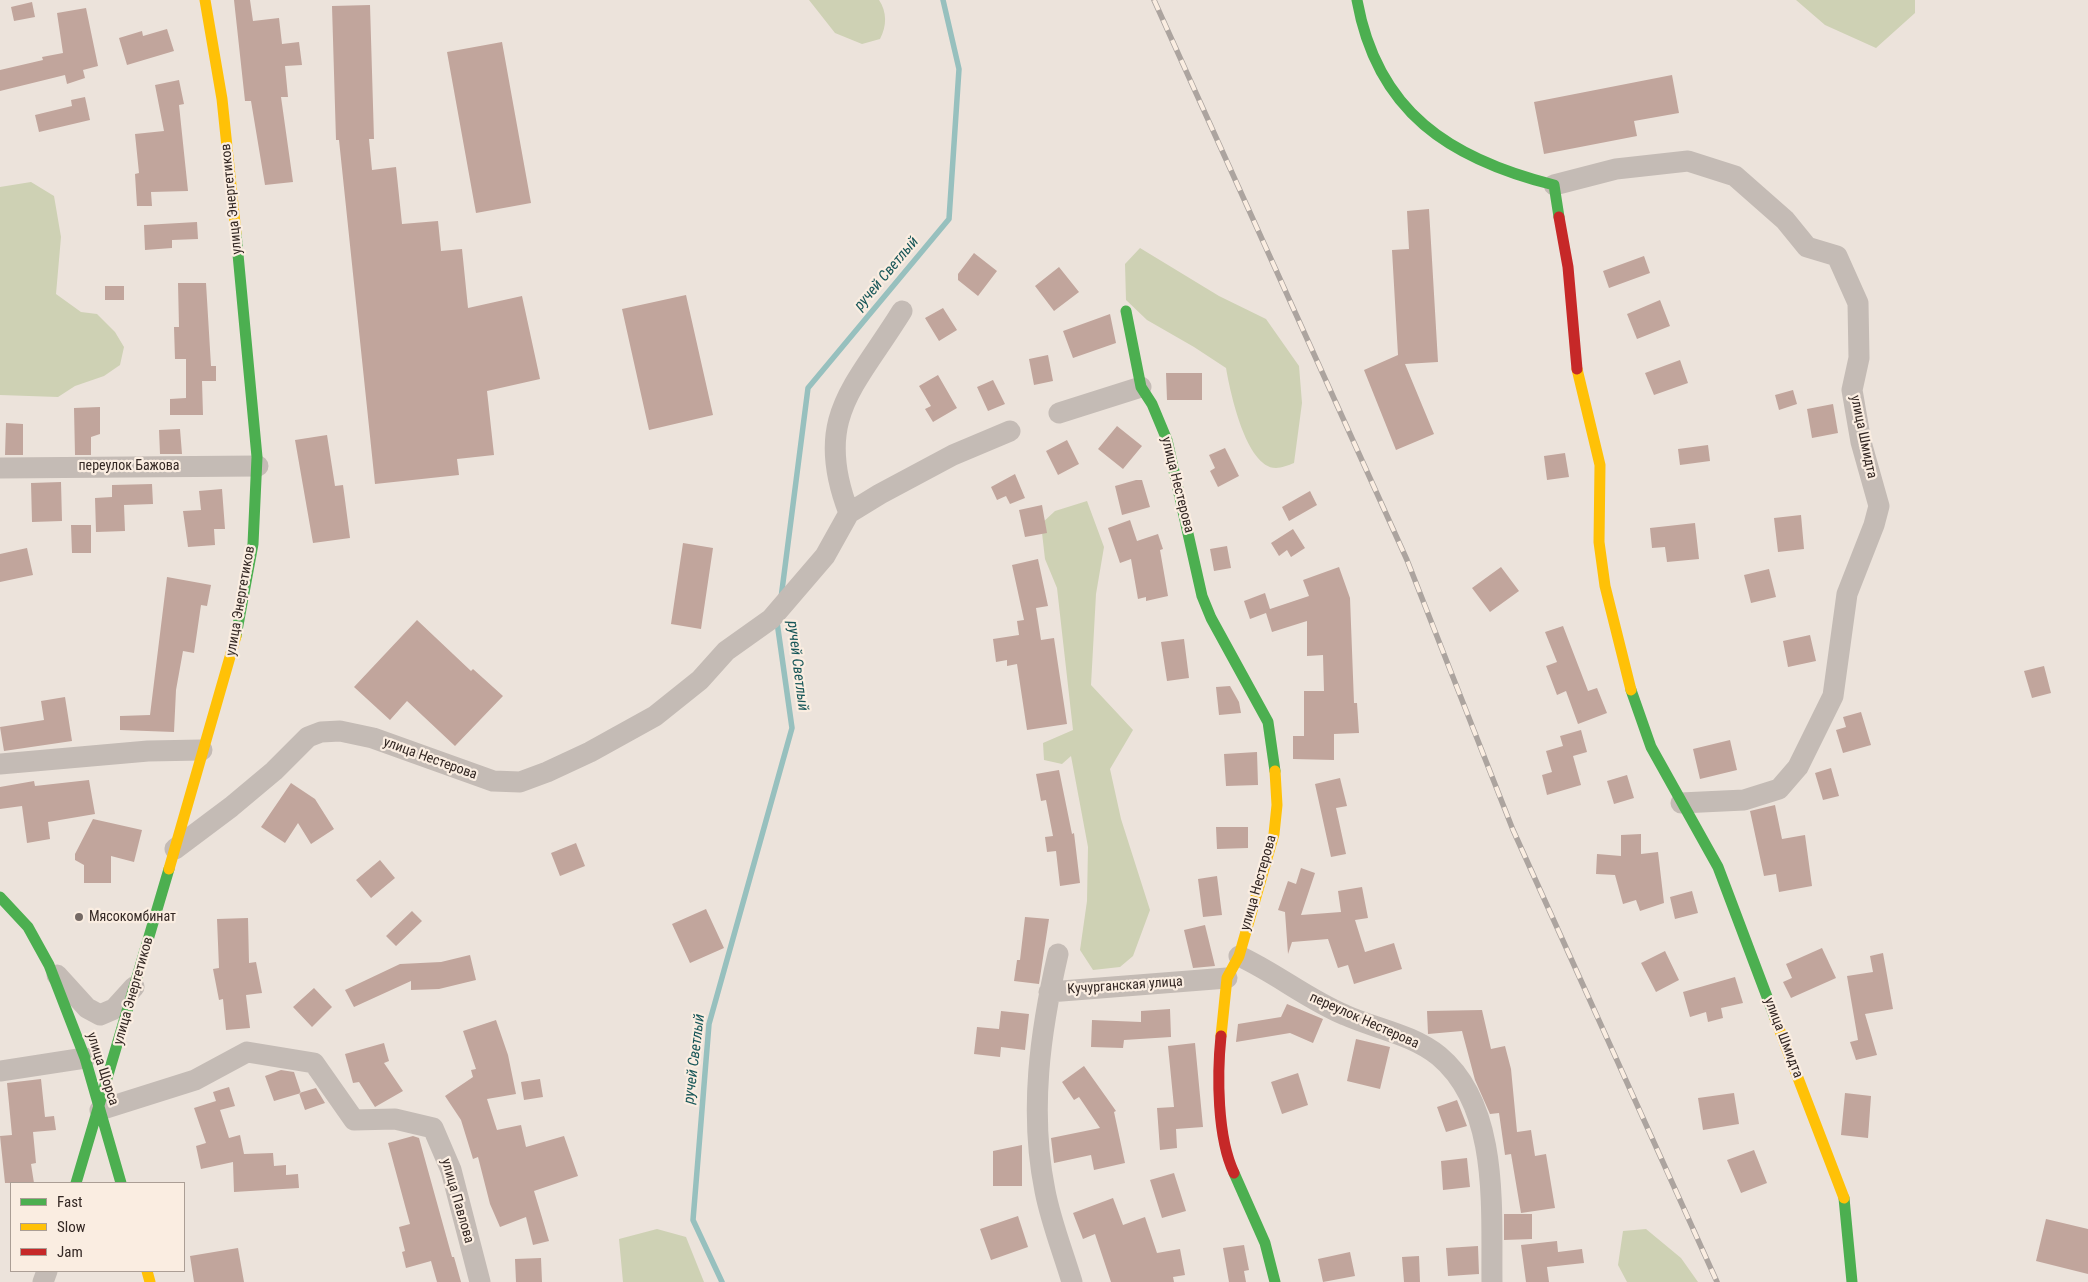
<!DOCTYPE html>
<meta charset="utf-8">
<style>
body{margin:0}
#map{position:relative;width:2088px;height:1282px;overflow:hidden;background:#ece3db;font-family:"Roboto Condensed",sans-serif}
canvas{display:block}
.legend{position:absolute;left:10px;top:1182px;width:175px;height:90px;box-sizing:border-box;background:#faede1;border:1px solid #ab9e95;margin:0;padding:6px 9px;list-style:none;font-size:15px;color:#342824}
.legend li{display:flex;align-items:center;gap:10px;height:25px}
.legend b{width:25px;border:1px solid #ab9e95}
</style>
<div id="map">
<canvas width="2088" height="1282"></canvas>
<ul class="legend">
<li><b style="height:6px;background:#4caf50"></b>Fast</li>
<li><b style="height:6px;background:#ffc107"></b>Slow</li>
<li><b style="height:6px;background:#c62828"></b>Jam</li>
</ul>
</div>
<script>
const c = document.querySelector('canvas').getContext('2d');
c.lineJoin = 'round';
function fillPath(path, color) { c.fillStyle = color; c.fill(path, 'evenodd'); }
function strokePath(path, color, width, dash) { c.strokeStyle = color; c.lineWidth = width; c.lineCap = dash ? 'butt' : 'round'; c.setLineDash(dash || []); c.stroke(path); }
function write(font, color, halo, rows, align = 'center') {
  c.font = font + ' "Roboto Condensed",sans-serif'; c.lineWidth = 4.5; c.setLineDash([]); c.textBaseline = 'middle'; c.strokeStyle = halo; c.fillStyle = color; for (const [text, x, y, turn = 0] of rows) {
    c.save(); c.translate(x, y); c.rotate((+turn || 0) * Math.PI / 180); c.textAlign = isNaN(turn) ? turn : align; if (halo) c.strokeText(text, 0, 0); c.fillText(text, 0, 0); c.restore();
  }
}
fillPath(new Path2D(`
 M809,0H879C887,12 887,26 880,39L862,44L835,33Z
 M1796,0H1915V13L1876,48L1825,25Z
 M31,182L54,196L61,237L56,294L81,312L97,314L115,332L124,347L120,365L104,376L75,386L58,397L0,395V187Z
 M1140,248L1219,296L1266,319L1299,366L1302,403L1294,463C1289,465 1281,468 1276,468C1246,468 1230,391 1226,368L1194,347L1147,320L1126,300L1125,264Z
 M1087,501L1104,547L1096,594L1091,685L1133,730L1110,769L1121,819L1150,910L1133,956L1120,967L1093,970L1080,950L1087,901L1088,847L1071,756L1062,764L1044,760L1043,743L1073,730L1057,588L1045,559L1041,524L1055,511Z
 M657,1229L686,1237L704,1282H623L619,1239Z
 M1646,1229L1681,1258L1698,1282H1627L1618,1265L1623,1231Z`), '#ced1b4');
strokePath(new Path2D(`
 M781,598L808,388L949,219L959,69L943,0
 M722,1282L693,1220L709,1024L792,728L777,622`), '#97c0be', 5.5);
fillPath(new Path2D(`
 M234,0H250L253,21L279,18L282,44L299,42L302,65L285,66L288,97H281L293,182L265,185L251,101H245Z
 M32,2L35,17L14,21L11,7Z
 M370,5L374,139H369L372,170L396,167L402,224L438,221L441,251L462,249L468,308L522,296L540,379L487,391L494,455L457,459L459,475L375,484L339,140H336L332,6Z
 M86,8L98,66L83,70L85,78L67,84L65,75L0,91V70L43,60L42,57L63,53L57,13Z
 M167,29L174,51L127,65L119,38L142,31L143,36Z
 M502,42L531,203L476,213L447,52Z
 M1672,75L1679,113L1634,121L1637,136L1544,154L1534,102Z
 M179,80L184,104L179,105L188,191L151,192L152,206H137L135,174L139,173L135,134L164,131L155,85Z
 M85,97L90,120L39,132L35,115L72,106L71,100Z
 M1429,209L1438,362L1405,364L1434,434L1396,450L1364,370L1398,355L1392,250L1409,249L1407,211Z
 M197,222L198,239L172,240V248L145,250L144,225Z
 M974,253L997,271L978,296L958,280V274Z
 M1644,256L1650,273L1609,288L1603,271Z
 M1059,267L1079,292L1054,311L1035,286Z
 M178,283H206L211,366H216V381H202L203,415H170V399L186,398V359H175L174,327H179Z
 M105,286H124V300H105Z
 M686,295L713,415L649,430L622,309Z
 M1660,300L1670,326L1637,339L1627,314Z
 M943,308L957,330L939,341L925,318Z
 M1110,314L1116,343L1073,358L1063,331Z
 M1048,355L1053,381L1034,385L1029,359Z
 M1680,360L1688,383L1654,395L1645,373Z
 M1166,373H1202V400H1167Z
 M938,375L957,408L933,422L925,409L931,406L919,386Z
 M993,380L1005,404L988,411L977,387Z
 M1793,390L1797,404L1779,410L1775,395Z
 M1833,404L1838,433L1812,438L1807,409Z
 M100,407V434L91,437V455H75L74,408Z
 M6,423L23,424V455H5Z
 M1117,426L1142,446L1123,469L1098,449Z
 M180,429L182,454H160L159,430Z
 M327,435L335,486L343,485L350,538L313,543L295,440Z
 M1067,440L1079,464L1058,475L1046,451Z
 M1708,445L1710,461L1680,465L1678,449Z
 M1225,448L1239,476L1218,487L1210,471L1215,468L1209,455Z
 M1565,453L1569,477L1547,480L1544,456Z
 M1015,474L1025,498L1010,504L1006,496L997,500L991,487Z
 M1136,480H1142L1150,507L1122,515L1115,486Z
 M61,482L62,521L32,522L31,483Z
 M152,484L153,504L124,505L125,531L96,532L95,498L112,497V485Z
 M222,489L225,529H214L215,545L188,547L183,511L201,510L199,491Z
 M1310,491L1317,505L1289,521L1282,507Z
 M1042,505L1047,533L1025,537L1019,510Z
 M1801,515L1804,549L1778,552L1774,518Z
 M1130,520L1137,541L1158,534L1163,549L1160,550L1168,596L1146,601V597L1138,599L1131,559L1120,563L1108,528Z
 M1695,523L1699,559L1667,562L1665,547L1652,548L1650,528Z
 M71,525H91V553H72Z
 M1293,529L1305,548L1291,557L1287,550L1279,556L1271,543Z
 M683,543L713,548L701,629L671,624Z
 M1227,546L1231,568L1214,571L1210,549Z
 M27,548L33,575L0,582V554Z
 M1038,559L1048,606L1036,608L1041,640L1054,638L1067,724L1027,730L1017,664L1007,666V660L996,662L993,639L1019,635L1017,621L1024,620L1012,565Z
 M1339,567L1350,598L1354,703H1357L1359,733L1334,734V760L1293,759V736H1304V691H1324L1323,655L1307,656V621L1272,632L1266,613L1250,619L1244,601L1265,593L1270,609L1309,596L1303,580Z
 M1501,567L1519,591L1490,612L1472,588Z
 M1769,569L1776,597L1751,603L1744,575Z
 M167,577L211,585L207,606L201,605L194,653L183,651L176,690L174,732L120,730V716L150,715Z
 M417,620L471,671L473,669L503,696L455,746L407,701L390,720L354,687Z
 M1563,626L1588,691L1597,688L1607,713L1578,724L1566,691L1557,695L1546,666L1557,662L1545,632Z
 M1810,635L1816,661L1788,667L1783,641Z
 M1184,639L1189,678L1167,681L1161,642Z
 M2044,666L2051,693L2032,698L2024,671Z
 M1230,686L1239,702L1241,713L1219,715L1216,687Z
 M65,697L72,741L4,751L0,727L44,720L41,701Z
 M1861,712L1871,745L1843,753L1836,730L1846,727L1843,717Z
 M1581,730L1587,752L1573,756L1581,785L1547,795L1542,775L1552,772L1546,751L1563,746L1560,736Z
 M1730,740L1737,770L1700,779L1693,749Z
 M1257,752L1258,785L1226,786L1224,754Z
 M1831,768L1839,796L1823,800L1815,773Z
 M1059,770L1072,834L1074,833L1080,883L1060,886L1056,851L1047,852L1045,837L1053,836L1046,800L1041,801L1036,774Z
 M1627,775L1634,798L1614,804L1607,781Z
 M1340,778L1347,806L1336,808L1346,854L1331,857L1315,784Z
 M89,780L95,814L48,822L50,839L27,843L22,806L0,809V787L34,781L35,786Z
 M291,783L315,799L334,829L311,844L298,823L285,843L261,827Z
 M1775,805L1782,839L1805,835L1812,886L1779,892L1776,874L1764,876L1750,811Z
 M93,819L142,830L134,862L111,856V883H84V865L75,860V854Z
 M1216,827H1248V848L1217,849Z
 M1641,834V854L1658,852L1664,903L1640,911L1636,900L1623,904L1615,875L1596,874L1597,854L1621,856V835Z
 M576,843L585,866L560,876L551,853Z
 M380,860L395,878L371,898L356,880Z
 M1301,868L1315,873L1301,915L1341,912L1338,891L1362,887L1368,918L1355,920L1365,952L1394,943L1402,969L1354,984L1348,965L1338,968L1328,939L1292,942L1288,954L1285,912L1278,910L1288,881L1296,884Z
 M1217,876L1222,915L1203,917L1198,879Z
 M1692,891L1698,913L1675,919L1670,897Z
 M706,909L724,948L690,963L672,924Z
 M412,911L422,921L396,946L386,936Z
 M1025,917L1049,919L1039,984L1014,981L1017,960H1020Z
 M248,918L249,963L256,962L262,993L246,995L250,1028L226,1030L223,999L219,1000L213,969L219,968L217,919Z
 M1205,925L1215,966L1193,968L1184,930Z
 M1822,948L1836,978L1791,998L1783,982L1792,978L1786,964Z
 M1665,951L1679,980L1656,992L1641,963Z
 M1883,953L1893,1009L1865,1014L1877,1055L1856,1060L1850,1042L1858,1040L1847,976L1873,972L1870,956Z
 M470,955L476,980L439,989L411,990V981L354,1007L345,990L400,964L441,962Z
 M1735,977L1743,1003L1721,1008L1723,1018L1708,1022L1706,1012L1690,1017L1683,992Z
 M314,988L332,1007L312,1027L293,1007Z
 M1287,1004L1323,1019L1313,1043L1290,1033L1236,1042L1238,1024L1281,1017Z
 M1170,1009L1171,1037L1124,1040L1123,1048L1091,1047L1092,1020L1141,1022V1011Z
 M1482,1010L1491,1049L1505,1046L1511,1069L1517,1132L1531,1130L1535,1156L1546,1154L1555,1208L1521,1213L1511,1154L1505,1155L1499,1113L1490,1114L1475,1080L1462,1031L1428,1034L1427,1011Z
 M1001,1011L1029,1014L1025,1050L1001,1047L1000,1057L974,1054L977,1027L999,1029Z
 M496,1020L508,1055L516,1094L487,1099L497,1130L521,1125L526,1147L564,1136L578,1176L534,1191L549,1241L533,1245L526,1217L500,1227L490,1204L478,1157L473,1159L461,1120L445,1096L473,1077L471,1070L476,1069L463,1031Z
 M1356,1039L1390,1047L1380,1089L1347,1081Z
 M384,1043L389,1061L384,1063L403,1091L375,1107L359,1082L353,1083L345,1054Z
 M1195,1043L1203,1127L1176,1129L1177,1148L1160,1150L1157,1108L1174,1107L1168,1046Z
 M1084,1066L1116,1111L1114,1112L1125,1163L1094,1170L1091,1155L1054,1163L1051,1138L1100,1128L1079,1097L1074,1100L1062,1082Z
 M281,1070L294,1072L301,1093L274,1101L265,1076Z
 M1298,1073L1308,1105L1282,1114L1271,1082Z
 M41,1079L45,1117L54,1116L56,1130L33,1132L36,1163L31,1164L34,1183H5L0,1136L12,1135L7,1083Z
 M540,1079L543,1097L524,1100L521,1082Z
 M229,1087L235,1106L220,1110L229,1138L240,1135L244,1154L273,1153L274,1166L286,1165V1175L298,1174L299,1188L234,1192L233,1162L201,1169L196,1146L206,1143L194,1108L216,1101L213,1092Z
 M316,1088L325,1103L305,1110L299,1093Z
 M1734,1093L1739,1124L1703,1130L1698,1098Z
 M1845,1093L1871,1096L1868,1138L1841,1135Z
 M1457,1100L1467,1126L1446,1132L1437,1107Z
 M413,1136L419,1138L452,1257H454L461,1282H437L431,1261L406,1268L402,1252L405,1251L399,1227L410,1224L388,1143Z
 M1022,1145V1186H993V1151Z
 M1754,1150L1767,1183L1741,1193L1727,1160Z
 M1467,1158L1470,1187L1443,1190L1441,1161Z
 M1174,1173L1186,1211L1162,1218L1150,1180Z
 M1113,1198L1123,1225L1145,1217L1157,1253L1180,1249L1185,1275L1173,1277L1174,1282H1111L1095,1234L1083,1239L1073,1213Z
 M1504,1214H1532V1239L1504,1240Z
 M1018,1216L1028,1247L991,1260L980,1229Z
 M2046,1219L2088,1229V1274L2036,1261Z
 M1557,1241L1558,1252L1582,1249L1584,1263L1547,1267L1549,1282H1526L1521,1245Z
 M1244,1245L1249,1270L1244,1271L1246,1282H1229L1223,1248Z
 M1478,1246L1479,1274L1448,1276L1446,1248Z
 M238,1248L244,1282H194L190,1256Z
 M1350,1252L1355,1276L1323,1282L1318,1259Z
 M1419,1256L1420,1282H1404L1402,1257Z
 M541,1258L542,1282H516L515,1259Z`), '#c1a59c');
strokePath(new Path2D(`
 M1554,185L1616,169L1688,161L1735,176L1785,220L1807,247L1837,256L1858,303L1859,358L1852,390L1861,442L1879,506L1874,525L1847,594L1833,696L1798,767L1779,789L1744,800L1681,803
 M1059,413L1141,387
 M0,468L258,466
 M849,513C812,418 855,387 902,311
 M0,764L148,751L202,750
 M175,849L231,807L274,771L308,737L321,732L340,731L373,738L493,781L520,782L547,772L590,752L655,716L700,680L726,651L771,619L825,556L849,513L880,494L953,455L1010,431
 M1058,954C1040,1032 1029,1112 1045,1191C1051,1222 1063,1252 1072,1282
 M1239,956C1276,973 1307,999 1345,1015C1376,1029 1412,1034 1439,1056C1500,1107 1491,1210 1492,1282
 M57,975L87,1008L100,1015L114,1009L134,987
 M1049,992L1227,978
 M0,1071L85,1058
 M100,1110L195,1080L247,1052L314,1063L354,1120L395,1119L433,1128L451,1170L480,1282
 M43,1282L47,1271`), '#c4bbb5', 21);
strokePath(new Path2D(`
 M1357,0C1377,112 1450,159 1554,185L1559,217
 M236,233L257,457L253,544L236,636
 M1126,311L1141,387L1152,404L1167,440L1202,596L1211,618L1268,722L1275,771
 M1631,690L1651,747L1718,867L1775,1018
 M0,897L28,927L49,965L85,1058L121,1183
 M1234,1173L1265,1243L1275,1282
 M76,1183L169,869
 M1844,1198L1852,1282`), '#4caf50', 11);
strokePath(new Path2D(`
 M205,0L222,99L236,233
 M1577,369L1600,465L1599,542L1605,586L1631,690
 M169,869L236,636
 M1775,1018L1844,1198
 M1221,1036L1227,978L1239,956L1274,834L1277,805L1275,771
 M147,1271L150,1282`), '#ffc107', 11);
strokePath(new Path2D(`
 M1559,217L1568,267L1577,369
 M1221,1036C1217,1075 1217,1137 1234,1173`), '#c62828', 11);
const rail = new Path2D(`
 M1154,0L1407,560L1513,830L1717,1282`);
strokePath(rail, '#aca49f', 5.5);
strokePath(rail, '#faede1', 4, [11]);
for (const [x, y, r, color] of [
 [79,917,5,"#746964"]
]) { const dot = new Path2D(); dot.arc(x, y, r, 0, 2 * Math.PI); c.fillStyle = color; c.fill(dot); strokePath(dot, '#faede1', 2); }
write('14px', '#342824', '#faede1', [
 ["улица Энергетиков",232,199,-96],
 ["улица Шмидта",1863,437,78],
 ["переулок Бажова",129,466],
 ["улица Нестерова",1177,485,76],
 ["улица Энергетиков",241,601,-80],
 ["улица Нестерова",430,759,20],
 ["улица Нестерова",1259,883,-74],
 ["Кучурганская улица",1125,986,-4],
 ["улица Энергетиков",134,991,-74],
 ["переулок Нестерова",1364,1021,24],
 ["улица Шмидта",1783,1038,69],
 ["улица Щорса",102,1069,72],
 ["улица Павлова",457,1201,74]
]);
write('14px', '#342824', '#faede1', [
 ["Мясокомбинат",89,917]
], 'left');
write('italic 15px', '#175658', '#faede1', [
 ["ручей Светлый",887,274,-50],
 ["ручей Светлый",797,666,83],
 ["ручей Светлый",695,1059,-83]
]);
</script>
